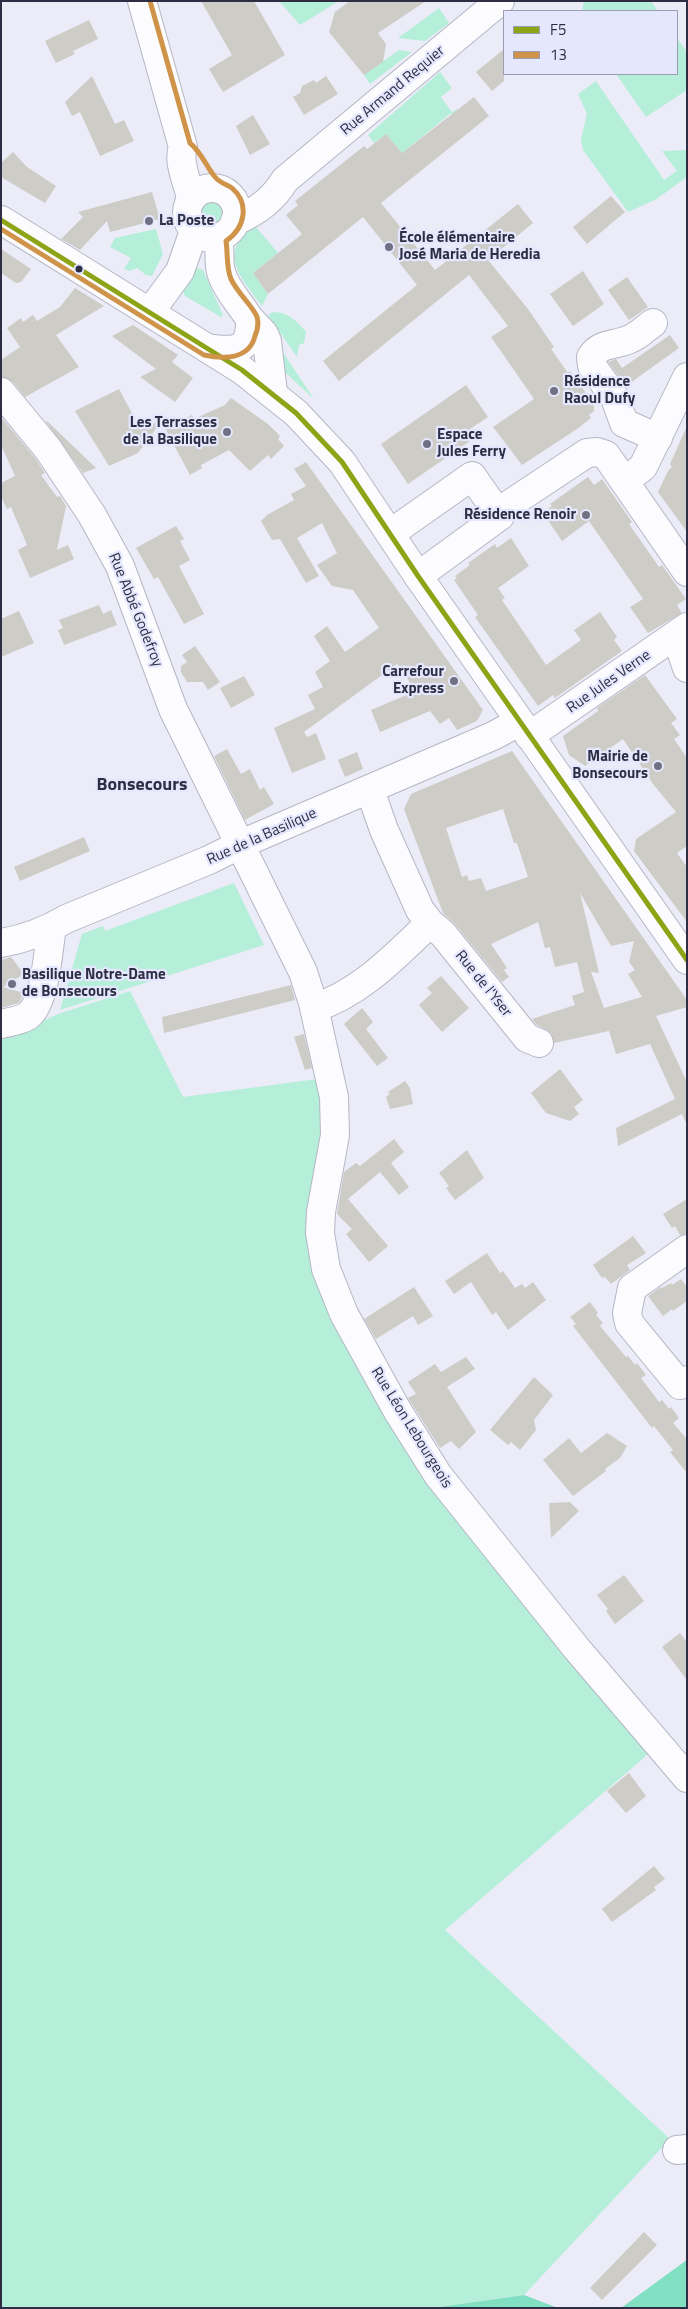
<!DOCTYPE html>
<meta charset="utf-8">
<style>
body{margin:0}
#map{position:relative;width:688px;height:2309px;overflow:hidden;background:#ebecf8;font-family:"Titillium Web",sans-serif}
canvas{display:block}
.frame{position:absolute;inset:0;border:2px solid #2d2e43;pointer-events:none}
.legend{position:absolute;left:503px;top:10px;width:175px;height:65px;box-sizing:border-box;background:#e5e7fe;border:1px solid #9b9db3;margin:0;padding:6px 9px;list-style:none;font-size:15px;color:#2d2e43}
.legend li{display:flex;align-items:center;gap:10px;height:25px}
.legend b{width:25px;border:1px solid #9b9db3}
</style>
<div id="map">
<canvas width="688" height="2309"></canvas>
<div class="frame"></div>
<ul class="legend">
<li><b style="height:6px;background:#8ea417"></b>F5</li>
<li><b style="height:6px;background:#cf9449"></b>13</li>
</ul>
</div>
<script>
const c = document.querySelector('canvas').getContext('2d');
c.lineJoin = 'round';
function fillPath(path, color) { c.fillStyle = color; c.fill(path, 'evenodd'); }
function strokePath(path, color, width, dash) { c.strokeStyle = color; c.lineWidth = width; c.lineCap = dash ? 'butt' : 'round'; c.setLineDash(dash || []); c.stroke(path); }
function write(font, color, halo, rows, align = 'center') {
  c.font = font + ' "Titillium Web",sans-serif'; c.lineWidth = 4.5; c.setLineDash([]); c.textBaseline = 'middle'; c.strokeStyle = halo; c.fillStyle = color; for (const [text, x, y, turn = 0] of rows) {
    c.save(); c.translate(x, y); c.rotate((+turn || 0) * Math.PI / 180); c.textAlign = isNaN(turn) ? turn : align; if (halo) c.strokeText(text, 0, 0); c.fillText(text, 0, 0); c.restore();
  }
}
fillPath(new Path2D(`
 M279,1H339L300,25Z
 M584,1H651L658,11H582Z
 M439,8L449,23L425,41L398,38Z
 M677,38L687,52V90L646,117L616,74H677Z
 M399,50L412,52L370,84L364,75Z
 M440,72L452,88L441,97L452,112L457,109L473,129L468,133L451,113L402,153L386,134L374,143L368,135Z
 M596,81L664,180L677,171L662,151L687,150V177L655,200L628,212L583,150L581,139L587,114L578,94Z
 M200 214a13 13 0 1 1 26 0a13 13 0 1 1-26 0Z
 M255,226L278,253L253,273L268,294L262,306C242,279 215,252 255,226Z
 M156,229L163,254L152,276L146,275L137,268L130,271L124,269L131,258L110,247L115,238Z
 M194,267L203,270L223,315L221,317L185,296L181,287Z
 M273,312C288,312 297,321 306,332L304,343L299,345L297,357L268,315Z
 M276,342L314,399L277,365Z
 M234,883L264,945L60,1010L82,934L103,926L105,931Z
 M130,991L183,1097L317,1079L329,1121L318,1188L339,1318L655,1748L445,1930L670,2139L524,2295L433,2308H1V1040L58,1014Z`), '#b5efd9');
fillPath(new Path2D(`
 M687,2259V2308H621L684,2262Z
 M524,2295L558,2308H433Z`), '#81dfc2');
fillPath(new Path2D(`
 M201,1H254L285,55L223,92L209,69L232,55Z
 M350,1H426L378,33L386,44L383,62L364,75L329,32L335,12Z
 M89,20L98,39L73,51L75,54L56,63L45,41Z
 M504,49V81L492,91L476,72Z
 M92,76L115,124L124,120L134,141L100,156L80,112L72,116L65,102Z
 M326,76L338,94L304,115L293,97L300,93L302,86L314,80L316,83Z
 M474,97L489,116L381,203L435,270L518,204L533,223L488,260L528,309L554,347L551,349L568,373L570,371L594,404V411L589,415L591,418L577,429L522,465L493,427L534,399L491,337L508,326L469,275L339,381L323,361L417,285L363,217L268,294L253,273L302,234L286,215L298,205L295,201L364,146L367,149L386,134L402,153Z
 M253,115L270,144L250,155L236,126Z
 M13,152L27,167L56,186L45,203L1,177V163Z
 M152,192L160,219L110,232L107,221L80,250L61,239L83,217L78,212Z
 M611,196L625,212L587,244L573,227Z
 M1,249L31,269L21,282L16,283L1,273Z
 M583,271L604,304L573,326L550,294Z
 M627,277L648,307L629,320L608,290Z
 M75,288L104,306L56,335L79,367L25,397L13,382L1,377V360L20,347L7,328L21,318L23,322L33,315L37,321L60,307Z
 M133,325L178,355L172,362L193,378L175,402L140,377L156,369L112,336Z
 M670,335L679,348L626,386L608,362L616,359L622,368Z
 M466,385L488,417L464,433L470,441L408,484L381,444Z
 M119,389L141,430L164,418L138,453L109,466L75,411Z
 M231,398L268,424L280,436L278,439L284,446L271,459L268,455L250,471L229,450L201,465L202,468L190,475L165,428L192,415L194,419L225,405Z
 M1,417L35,458L45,473L41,475L57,497L60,496L66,506L57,550L68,545L74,559L30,578L18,550L27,545L11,507L7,509L1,496V483L15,476L1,445Z
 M47,421L96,468L83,473L46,422Z
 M687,426V532L658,492L668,471L672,467L670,464Z
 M306,462L483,710L477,721L457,730L449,718L440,724L430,711L380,732L371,710L416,691L397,664L304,732L307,737L316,733L326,759L292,773L274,728L315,709L308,695L323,687L315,672L330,661L314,636L327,626L345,652L379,628L353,590L332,586L317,565L337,553L322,523L297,538L319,576L306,583L280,539L272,540L261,521L267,515L294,500L291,494L306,486L294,469Z
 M588,477L594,485L602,479L632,522L629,524L659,567L662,565L686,599L677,605L682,613L648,633L630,607L643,599L589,521L562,541L543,513L552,506L550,504Z
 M176,526L184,539L180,541L190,560L179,566L204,614L184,624L158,577L154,579L136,548Z
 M511,538L529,566L498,588L505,598L502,600L546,665L581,640L574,630L600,612L617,637L614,640L622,651L555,698L553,695L538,706L475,617L478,615L454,580L457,578L455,576L470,565L468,563L495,544L497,548Z
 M99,605L103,614L111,610L117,625L64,645L58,630L63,628L59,620Z
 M19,611L34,643L1,657V619Z
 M195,646L220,682L208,690L203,682H187L181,672V666L187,662L182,655Z
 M645,675L677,719L671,723L680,735L674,739L687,758V846L677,853L687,867V922L634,851L636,839L676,812L653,784L623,739L585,766L569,755L563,736L598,711L597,708Z
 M244,676L255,695L231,708L220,688Z
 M227,749L241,774L250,769L260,790L264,787L274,804L245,820L214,756Z
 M512,751L687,1000V1007L656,1016L687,1082V1125L682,1114L618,1146L616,1128L675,1099L650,1044L616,1054L609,1031L554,1043L551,1033L537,1025L532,1019L575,1005L572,996L584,992L577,962L555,967L550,947L545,948L538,922L491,944L507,968L504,970L509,977L502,982L455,924L443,913L404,809L411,794ZM503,809L514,843H517L528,877L486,891L481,878L469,881L467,875L462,877L446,828ZM580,893L611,946L634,941L629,962L635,970L628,974L642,997L604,1008L591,972L599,973Z
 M357,752L363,769L345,777L338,760Z
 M84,837L90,851L20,881L14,867Z
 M11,957L24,974L3,987L24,993L19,1003L1,1008V960Z
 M441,976L469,1008L442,1032L419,1005L432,993L427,988Z
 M291,985L295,1000L164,1033L162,1017Z
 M362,1008L373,1022L366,1029L388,1058L377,1066L344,1024Z
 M304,1034L312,1068L305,1070L294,1037Z
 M560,1069L583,1100L574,1107L579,1114L570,1121L546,1113L531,1093Z
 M405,1081L410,1088L413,1104L390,1109L386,1097L390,1094L388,1092Z
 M394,1139L404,1152L391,1163L409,1187L399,1195L380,1172L348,1199L388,1246L369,1262L346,1234L352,1229L337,1214L344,1172L356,1163L360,1166Z
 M467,1150L484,1178L455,1200L446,1188L449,1186L439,1173Z
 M687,1199V1234L680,1235L675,1226L672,1228L663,1214Z
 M633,1236L646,1253L627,1265L630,1270L611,1284L605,1277L602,1278L593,1265Z
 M487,1253L500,1273L503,1271L515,1288L522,1284L525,1288L533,1282L546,1300L508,1330L496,1312L492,1315L471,1282L454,1294L445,1281Z
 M681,1279L687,1287V1301L673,1311L672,1309L663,1316L648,1296L661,1287L662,1288L671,1283L672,1285Z
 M414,1287L433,1316L418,1325L413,1316L376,1339L364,1319Z
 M590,1302L598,1313L596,1315L603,1323L600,1326L626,1357L628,1356L635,1365L637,1363L646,1375L641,1378L659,1402L662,1400L669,1409L671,1407L679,1418L673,1423L687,1439V1473L670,1452L673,1450L654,1426L652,1428L573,1326L576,1324L570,1317Z
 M466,1357L475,1369L447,1387L476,1432L459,1449L451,1441L440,1448L408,1398L416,1394L408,1382L435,1364L441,1372Z
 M534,1377L553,1395L534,1420L536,1430L520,1450L511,1442L508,1445L490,1430Z
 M607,1433L627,1446L620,1458L605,1469L606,1471L573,1496L543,1460L569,1438L581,1453Z
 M570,1502L579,1511L551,1538L549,1503Z
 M624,1575L644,1601L615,1624L606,1611L608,1609L597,1595Z
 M680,1633L687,1642V1680L662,1647Z
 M629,1773L646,1796L626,1813L607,1791Z
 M654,1866L665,1879L654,1887L656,1890L612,1922L602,1909Z
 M644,2232L657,2245L602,2300L590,2288Z`), '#cdccc6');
const minor = new Path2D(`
 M142,1L183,147C177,162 188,182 191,199
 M187 213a25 25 0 1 1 50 0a25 25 0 1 1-50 0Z
 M235,221C257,212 273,200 285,180L500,1
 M150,312L180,271L194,231
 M250,319L264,334L267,341L273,393
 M653,323C646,328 638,336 630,339C615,346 601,342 591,357L592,366L615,398L624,423L658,438
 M207,348C223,350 245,355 249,333C250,329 251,322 249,318C240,303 228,292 222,275C217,263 222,249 217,237
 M1,392L48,449L92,515L120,566L173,709L303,972L313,1003L334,1097L335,1135L321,1212L320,1233L326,1269L344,1314L397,1410L438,1475L577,1649L687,1778
 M625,481L643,467L687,377
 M500,516L504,508L587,453L597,452L606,455L687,572
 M391,533L472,476L500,516
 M418,576L500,516
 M676,635L687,668
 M529,736L687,627
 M430,923L443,934L527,1038L539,1043
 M1,943C24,939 46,931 66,919L209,860L241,844L493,736L519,722
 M314,1008C361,993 395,956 430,923L420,910L384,830L370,790
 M1,1024C10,1022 24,1020 30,1014C46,998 48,950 52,927
 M687,1249L632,1288L627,1313L629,1323L680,1385L687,1380
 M677,2150L687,2149`);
const major = new Path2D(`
 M1,220L242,370L296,413L342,462L418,576L687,960`);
strokePath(minor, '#b5b6c5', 30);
strokePath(major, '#b5b6c5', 30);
strokePath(minor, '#fcfcfe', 28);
strokePath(major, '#fcfcfe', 28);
strokePath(new Path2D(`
 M1,220L242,370L296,413L342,462L418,576L687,960`), '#8ea417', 5);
strokePath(new Path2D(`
 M1,229L204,355C223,359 249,360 255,336C257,331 259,323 257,317C255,309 236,291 231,279C226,267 228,254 226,241C245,228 250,204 232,188C226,184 220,183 215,177C206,166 201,152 190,143L150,1`), '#cf9449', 5);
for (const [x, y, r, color] of [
 [149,221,5,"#707082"],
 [389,247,5,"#707082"],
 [79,269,4.5,"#2d2e43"],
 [554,391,5,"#707082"],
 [227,432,5,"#707082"],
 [427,444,5,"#707082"],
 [586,515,5,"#707082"],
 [454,681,5,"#707082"],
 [658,766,5,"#707082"],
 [12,984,5,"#707082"]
]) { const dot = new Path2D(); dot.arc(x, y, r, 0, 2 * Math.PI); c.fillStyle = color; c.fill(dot); strokePath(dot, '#e5e7fe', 2); }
write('15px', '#2d2e43', '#e5e7fe', [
 ["Rue Armand Requier",393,91,-40],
 ["Rue Abbé Godefroy",135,610,68],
 ["Rue Jules Verne",609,682,-35],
 ["Rue de la Basilique",262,837,-24],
 ["Rue de l'Yser",483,984,51],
 ["Rue Léon Lebourgeois",411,1428,58]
]);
write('bold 15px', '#2d2e43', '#e5e7fe', [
 ["La Poste",159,221],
 ["École élémentaire",399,238],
 ["José Maria de Heredia",399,255],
 ["Résidence",564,382],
 ["Raoul Dufy",564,399],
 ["Les Terrasses",217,423,"right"],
 ["de la Basilique",217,440,"right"],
 ["Espace",437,435],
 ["Jules Ferry",437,452],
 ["Résidence Renoir",576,515,"right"],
 ["Carrefour",444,672,"right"],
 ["Express",444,689,"right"],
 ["Mairie de",648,757,"right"],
 ["Bonsecours",648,774,"right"],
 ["Basilique Notre-Dame",22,975],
 ["de Bonsecours",22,992]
], 'left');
write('bold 18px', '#2d2e43', '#e5e7fe', [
 ["Bonsecours",142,786]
]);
</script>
